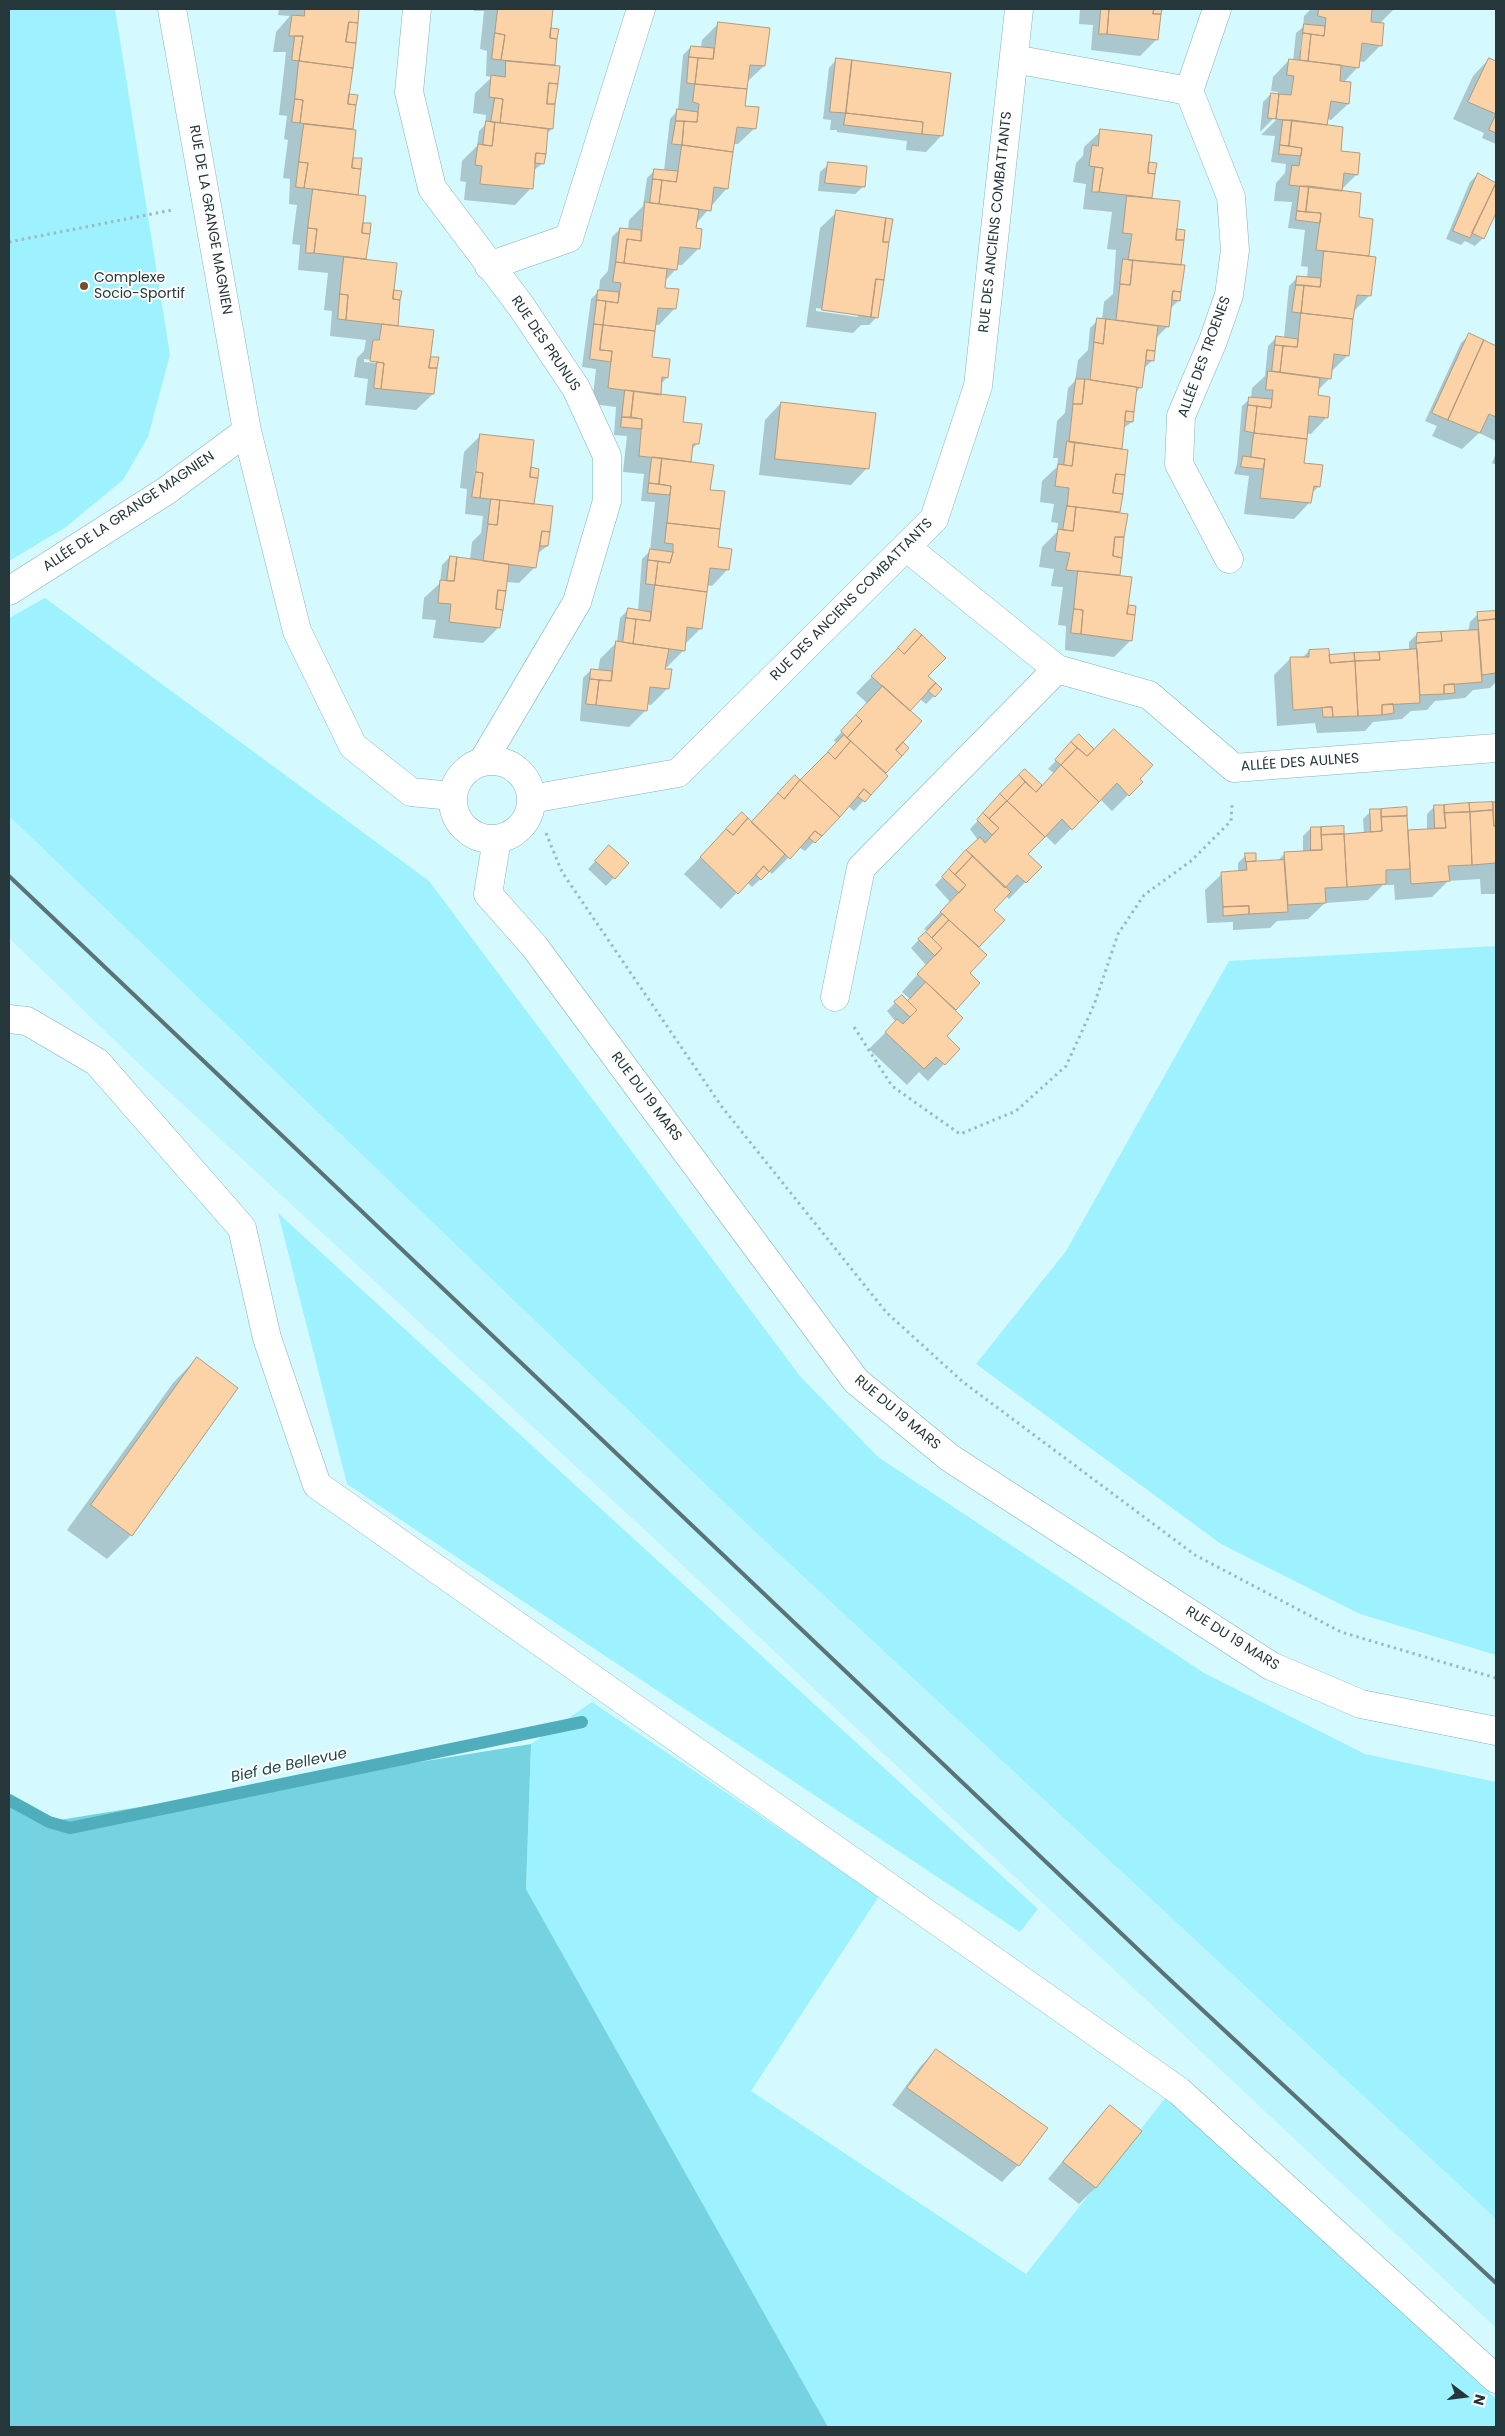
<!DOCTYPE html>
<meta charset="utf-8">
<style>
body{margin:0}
#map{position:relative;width:1505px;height:2436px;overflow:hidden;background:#d4f9ff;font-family:Poppins,sans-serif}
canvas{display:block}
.frame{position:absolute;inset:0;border:10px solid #25373a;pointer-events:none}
.north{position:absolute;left:1440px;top:2371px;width:50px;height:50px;-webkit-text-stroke:4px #fff;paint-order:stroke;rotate:105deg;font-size:14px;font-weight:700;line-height:20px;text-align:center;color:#25373a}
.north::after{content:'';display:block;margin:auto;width:18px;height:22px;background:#25373a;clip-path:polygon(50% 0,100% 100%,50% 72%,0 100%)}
</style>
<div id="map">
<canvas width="1505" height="2436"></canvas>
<div class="frame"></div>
<div class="north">N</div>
</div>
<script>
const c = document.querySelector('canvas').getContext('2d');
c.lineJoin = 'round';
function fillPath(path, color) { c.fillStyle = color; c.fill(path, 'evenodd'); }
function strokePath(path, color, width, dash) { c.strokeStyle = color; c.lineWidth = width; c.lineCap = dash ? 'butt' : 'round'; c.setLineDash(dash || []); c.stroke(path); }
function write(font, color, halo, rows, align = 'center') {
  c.font = font + ' Poppins,sans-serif'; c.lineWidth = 4; c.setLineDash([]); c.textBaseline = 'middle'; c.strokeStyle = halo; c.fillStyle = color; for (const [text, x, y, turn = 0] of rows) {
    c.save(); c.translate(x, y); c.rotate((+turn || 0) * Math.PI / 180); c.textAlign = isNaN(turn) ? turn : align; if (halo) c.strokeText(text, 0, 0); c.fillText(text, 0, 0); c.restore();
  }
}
fillPath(new Path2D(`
 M9,816L750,1527L1496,2219V2328L647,1532L140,1065L9,938Z`), '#bdf5fe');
fillPath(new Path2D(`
 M9,9H115L170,355L148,437L123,480L66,527L9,561Z
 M45,598L429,881L800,1376L878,1457L1204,1673L1365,1754L1496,1782V2219L750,1527L9,816V618Z
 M1496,946V1655L1360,1614L1221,1544L976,1364L1066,1251L1229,961Z
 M278,1213L1038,1909L1020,1932L347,1484Z
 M592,1702L879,1896L751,2091L1026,2274L1167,2096L1496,2399V2427H828L526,1889L531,1744Z`), '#9ef1fe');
fillPath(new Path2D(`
 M531,1744L526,1889L828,2427H9V1798L53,1821Z`), '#75d2e0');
fillPath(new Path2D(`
 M279,9H358L348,96H356L351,131V161L361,227L368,236L365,260L393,291L400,292L397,327L429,360L431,358L433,394L416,410L365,405L368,379L354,377L357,358L364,351L366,340L330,336L332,311L324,310L328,273L298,270L300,245L292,244L297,205L289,204L290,179L283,178L288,140L284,139L287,116L279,115L286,52H273L276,32L290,16L278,15ZM364,359L379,361L377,363L364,362Z
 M474,9H552L549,31L557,30L553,66L552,129L546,134L543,163L533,171L531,188L515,205L464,200L466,182L460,181L462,161L477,146L479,131L485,125L486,115L473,113L475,93L492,77L486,76L487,51L480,49L484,11H474Z
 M1080,9H1161L1157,39L1140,56L1091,50L1093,25L1079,24Z
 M1311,9H1394L1379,24L1381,45L1364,62L1359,61L1358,67L1343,83L1348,104L1331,120L1327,119L1326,126L1340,152L1356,175L1341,190L1357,219L1372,220L1367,257L1370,295L1353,312L1347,356L1330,373V378L1318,390L1317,396L1327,417L1311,434L1306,433L1302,464L1319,486L1312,493L1310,502L1294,519L1244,514L1249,476L1234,474L1237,464L1242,406L1251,398L1252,388L1265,376L1268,346L1276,338H1284L1289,286L1297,278H1307L1308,267L1301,266L1305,230L1288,228L1292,202L1274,201L1276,183L1285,173L1286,164L1271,162L1275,136L1261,135L1281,115L1279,113L1260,132L1263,102L1271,94L1277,95L1278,92L1271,91L1273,77L1289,60L1293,61L1296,33L1303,27L1304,16ZM1302,33H1304L1302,50H1300Z
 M719,23L764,66L747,82L743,107L755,128L738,144H733L727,188L695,225L698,249L682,265H677L676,269L665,281L664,289L675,308L659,325H654L650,358L667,377L661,384L659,396L697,444L691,450L689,463L709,491L717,549L728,569L712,586L707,585L701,628L684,645V650L667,667H664L668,688L651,705L646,704L645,711L629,727L580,721L583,678L591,670L598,671L600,659L617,642L620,618L628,610L638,611L642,559L650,551L655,502L641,501L644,474L623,472L627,436L614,435L616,407L592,404L596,369L582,367L591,299L599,291L600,280L608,271L612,237L620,229L628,230L629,220L643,206L647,178L655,170L664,171L670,119L678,110L683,55L691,47L701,48L702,40Z
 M837,59L942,135L926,152L906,150L907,141L837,132V130H830L831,120L823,119L829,68Z
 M1489,59L1496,62V144L1482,138L1484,133L1453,119L1473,76Z
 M1101,131L1147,166L1155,164L1151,199L1176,230L1180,266L1179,300L1171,308L1167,327L1155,339L1153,360L1144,368L1141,387L1135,393L1132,422L1122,429L1120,450L1121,494L1118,514L1123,537L1118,576L1126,609L1129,606L1131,640L1114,657L1065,650L1066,626L1058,625L1063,587L1051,586L1054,569L1039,567L1042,547L1057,532L1058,523L1051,522L1054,504L1040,502L1042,481L1057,467L1058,458H1053L1057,421L1065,413L1068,388L1075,381L1078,360L1088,350L1090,328L1098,320H1102L1104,302L1113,294L1116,250L1107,249L1112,212L1083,209L1086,184L1073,182L1076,163L1083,156L1084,147Z
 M829,164L864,186L855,194L818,191L820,172Z
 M1478,174L1496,183V210L1483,238L1475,246L1465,241L1461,245L1446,239L1470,182Z
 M837,212L877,317L869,325H861L853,333L806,327L820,228ZM816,308L858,314V317L816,311Z
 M1469,335L1496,347V441L1479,433L1462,449L1432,436L1437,426L1425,421L1461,343Z
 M781,403L867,468L851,485L759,475L765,420Z
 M481,435L529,471L533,505L551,507L547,546L537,554L535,567L519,583L506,582L499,627L483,643L433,638L436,620L422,619L424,598L440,583L442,565L450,557L470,560L472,542L481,533L483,516L465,514L467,489L460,488L464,452ZM477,452H479L476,478H474Z
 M1496,453V465L1492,463Z
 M1496,612V682L1490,688L1473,690L1465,698L1435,701L1427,710L1411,711L1402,719L1373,722L1365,731L1317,733L1315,723L1277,726L1274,675L1290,659L1302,658L1309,651L1328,656L1409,651V642L1417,634L1468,632L1470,622L1478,614Z
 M890,658L926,676L941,689L926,704L920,699L909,711L893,750L907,748L884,773L886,776L856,809L854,811L848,806L805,851L799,847L772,874L769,871L752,887L747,882L721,909L684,874L712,845L751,823L800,782L837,744L834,740L868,704L856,693Z
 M1079,736L1092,749L1141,782L1112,811L1100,799L1055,845L1045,835L1027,854L1040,867L1009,899L1006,896L993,910L1003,920L977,948L968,973L979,983L954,1010L945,1036L944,1064L928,1081L919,1072L907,1085L869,1049L896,1022L887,1011L895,1003L908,1002L911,1000L902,992L926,965L911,948L927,931L924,929L950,902L935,885L978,840L970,829L1017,779L1025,771L1042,786L1054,773L1048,769Z
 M1496,803V894H1481L1480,879L1448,881L1432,897L1395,900L1394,885H1383L1368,900L1325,903L1308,919L1277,921L1270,928L1233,930V922L1207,923L1205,890L1222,874L1238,872V863L1246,855L1255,861L1253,863L1277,862L1285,853L1303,852V836L1311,828L1343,835L1364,834L1363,819L1371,811L1407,832L1427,830V814L1435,806Z
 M601,855L628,863L606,886L588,869Z
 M197,1358L131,1535L107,1559L67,1530L173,1383Z
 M936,2050L1047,2128L1018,2165L1002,2182L892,2105L920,2067Z
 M1110,2107L1141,2132L1095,2188L1079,2204L1048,2179L1094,2123Z`), '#0003');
strokePath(new Path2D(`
 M9,1800L49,1822L70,1828L582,1722`), '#50aebc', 12);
const building = new Path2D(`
 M305,9H359L358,23L349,22L346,42L356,43L353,68L299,61L303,36H289L292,15L304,16Z
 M498,9H553L550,38L557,39L555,65L501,60L505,35L495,33Z
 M1101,9H1109L1107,34H1099Z
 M1104,9H1154L1153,14H1161L1158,40L1107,34L1109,9Z
 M1154,9H1162L1161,14H1153Z
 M1319,9H1372L1371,22L1384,23L1382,46L1362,43L1359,68L1308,61L1311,34L1324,36L1326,18L1318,16Z
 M349,22L358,23L356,43L346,42Z
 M718,22L770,28L765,66L750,65L747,89L695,84L698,58L713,59Z
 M1304,24L1325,26L1324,36L1303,33Z
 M551,28L559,29L557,39L550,38Z
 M495,33L505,35L501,60L492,59Z
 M1303,33L1311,34L1308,61L1300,60Z
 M295,36H303L299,61L292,60Z
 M691,46L714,48L713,59L689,57Z
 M689,57L698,58L695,84L687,83Z
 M836,58L852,60L846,113L830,112Z
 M1489,58L1496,61V114L1468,102Z
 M1289,59L1341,65L1340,81L1351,82L1349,104L1331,101L1327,125L1276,119L1279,94L1291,95L1294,76L1287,75Z
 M852,60L951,73L943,136L922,134L923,122L846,113Z
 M299,61L353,68L348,104L356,105L353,129L300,123L303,100L295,99Z
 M506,61L560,66L558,84L549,83L547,104H555L553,129L500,123L503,99L489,97L491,75L505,77Z
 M549,83L558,84L555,104H547Z
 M695,84L747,89L745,106L759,107L756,129L737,127L733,152L682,145L684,121L697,122L699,104L693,102Z
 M1271,93L1279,94L1276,119L1268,118Z
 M349,94L358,95L356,105L348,104Z
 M495,98L503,99L500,123L491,122Z
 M295,99L303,100L300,123L292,122Z
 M677,109L698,112L697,122L676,121Z
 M846,113L923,122L922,134L844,125Z
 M1496,114V133L1489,130Z
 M1283,120H1292L1289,146L1280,145Z
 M1292,120L1343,127L1341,151L1360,153L1358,175L1344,173L1342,191L1289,185L1292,165L1299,166L1302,148L1289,146Z
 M486,121L495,122L492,146L483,145Z
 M676,121H684L682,145L672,144Z
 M495,122L548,129L546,154L536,153L533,189L480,184L482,166L475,165L478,144L492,146Z
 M304,124L356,130L352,168L361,169L358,195L304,188L308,163L299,162Z
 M1100,129L1152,135L1148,173L1155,174L1152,198L1099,192L1103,168L1089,166L1092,145L1098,146Z
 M682,145L733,152L728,189L714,187L711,211L659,204L662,180L676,182Z
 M1280,145L1302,148L1301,156L1279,154Z
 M536,153L546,154L544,164L535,163Z
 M353,158H362L361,169L352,168Z
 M299,162L308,163L304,188L296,187Z
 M828,162L867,166L865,187L825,183Z
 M1149,162L1157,163L1155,174L1148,173Z
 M1095,167L1103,168L1099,192H1092Z
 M654,169L678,171L676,182L653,179Z
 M1478,173L1496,183L1470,238L1453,231Z
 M653,179L662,180L659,204L650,203Z
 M1496,183V213L1484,239L1472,233Z
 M1300,186H1309L1306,212L1297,211Z
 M1309,186L1361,193L1359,217L1373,219L1369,256L1316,250L1321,213L1306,212Z
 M313,189L366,196L362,233L370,234L366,259L314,253L317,229L308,228Z
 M1127,196L1180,201L1176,240H1184L1181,265L1128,260L1132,234L1123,233Z
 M645,202L699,209L696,228L702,229L700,249L680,247L677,270L624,263L627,239L641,241Z
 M836,210L886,218L883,242H889L884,280L876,279L871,317L822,310Z
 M1297,211L1321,213L1320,223L1296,220Z
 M886,218L893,219L889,242H883Z
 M363,223H371L370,234L362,233Z
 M308,228L317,229L314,253H306Z
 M620,228L641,230V241L627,239L624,263L616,262Z
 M1177,229L1185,230L1184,240H1176Z
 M1324,251L1376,257L1371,296L1357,295L1353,319L1301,313L1304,285L1320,287Z
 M344,257L397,263L393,299L400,300L398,326L346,320L348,295L340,294Z
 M1123,259L1133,260L1130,285L1120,284Z
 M1133,260L1185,265L1181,292L1173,291L1169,327L1116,320L1120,284L1130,285Z
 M616,262L667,269L665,288L679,289L676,309L658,308L655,331L603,325L606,301L618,303L621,283L613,282Z
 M1297,276L1321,278L1320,287L1296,285Z
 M876,279L884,280L878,318L871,317Z
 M1296,285H1304L1301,313L1292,312Z
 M394,290L402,291L400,300L393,299Z
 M598,290L619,292L618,303L597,300Z
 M1173,291L1181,292L1180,301L1172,300Z
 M340,294L348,295L346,320L338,319Z
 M597,300L606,301L603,325L594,324Z
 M1301,313L1353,319L1349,356L1334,354L1331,379L1280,372L1283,346L1297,347Z
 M1097,318L1106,319L1103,344L1094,342Z
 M1106,319L1158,326L1155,351L1147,350L1142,388L1090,380L1094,342L1103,344Z
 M382,324L434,330L429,368H437L434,394L381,389L384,363L370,361L373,340H379Z
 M594,324L603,325L600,350L612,351L611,362L590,359Z
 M603,325L655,331L652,357L670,359L668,378L662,377L661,395L608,388L612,351L600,350Z
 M1469,333L1484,340L1448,420L1432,413Z
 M1276,336L1298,339L1297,347L1275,345Z
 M1484,340L1496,346V417L1489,414L1480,433L1448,420Z
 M1275,345L1283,346L1280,372L1272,371Z
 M1147,350L1155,351L1154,361L1146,360Z
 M431,357H439L437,368H429Z
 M377,362L384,363L381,389L374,388Z
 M1268,371L1320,378L1318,395L1330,397L1328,418L1309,416L1307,439L1254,433L1257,406L1271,408L1273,390H1266Z
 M1076,379H1085L1082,404H1073Z
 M1085,379L1137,387L1134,412L1126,411L1122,449L1069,442L1073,404H1082Z
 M625,390L634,391L631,417H622Z
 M634,391L686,397L683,422L702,424L699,444H693L691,462L639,456L642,419L631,417Z
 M1249,397L1272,399L1271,408L1248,405Z
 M781,402L876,413L869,469L775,459Z
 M1248,405L1257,406L1254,433L1245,431Z
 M1126,411L1134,412L1133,422L1125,421Z
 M622,417L642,419V429L621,427Z
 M1254,433L1307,439L1304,463L1323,465L1320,487L1314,486L1311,503L1260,498L1265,459L1251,457Z
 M480,434L534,440L530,477L538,478L534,504L480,498L483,473L476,472Z
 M1067,441L1075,442L1072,466L1064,465Z
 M1075,442L1128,450L1125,475L1116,474L1113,493L1123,494L1120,512L1067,506L1069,488L1055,486L1058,464L1072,466Z
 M1243,456L1265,459L1263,469L1241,467Z
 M652,457L662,458L659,484L649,483Z
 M662,458L714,465L710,490L725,491L720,529L667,523L671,486L659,484Z
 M531,467L539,469L538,478L530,477Z
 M476,472L483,473L480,498L472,497Z
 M1116,474L1125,475L1123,494L1113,493Z
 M649,483L671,486L670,495L648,493Z
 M491,499L500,500L497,525L488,524Z
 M500,500L553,506L550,532L542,531L536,568L483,561L488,524L497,525Z
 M1067,506L1076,507L1073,531L1063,530Z
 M1076,507L1128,514L1124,537H1115L1113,556L1122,558L1120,575L1066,570L1070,553L1055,551L1058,529L1073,531Z
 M667,523L720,529L718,547L732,549L729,570L710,568L707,592L655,585L658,561L670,563L673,552V544L665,543Z
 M542,531L550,532L548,546H540Z
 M1115,537H1124L1122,558L1113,556Z
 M650,549L673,552L670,563L648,560Z
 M450,556L457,557L454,581H447Z
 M457,557L509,564L506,591L498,590L496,609L503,610L500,628L449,622L451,604L438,603L440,580L454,581Z
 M648,560L658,561L655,585L646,584Z
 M1078,571L1132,577L1127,614L1135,615L1132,641L1081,634L1083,610L1074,609Z
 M655,585L707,592L702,629L687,627L685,651L633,644L636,619L650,621Z
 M498,590L506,591L503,610L496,609Z
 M1129,605L1136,606L1135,615L1127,614Z
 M628,608L651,612L650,621L626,618Z
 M1074,609L1083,610L1081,634L1071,633Z
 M1496,611V619L1478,621L1477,612Z
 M626,618L636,619L633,644L623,642Z
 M1496,619V673L1482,675L1478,621Z
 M915,629L922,635L904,654L898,648Z
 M1478,630L1482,682L1444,685V694L1420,695L1416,643L1442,641L1441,632Z
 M1441,632L1442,641L1416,643L1417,633Z
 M922,635L946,658L928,676L936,683L910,711L871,676L898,648L904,654Z
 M616,641L669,649L665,669H672L669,689L650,687L647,711L596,705L599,680L611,681Z
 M1329,649L1330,663L1355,661L1358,716L1333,717L1332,707L1293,710L1290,657H1309V650Z
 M1417,649L1420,703L1382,705V715L1358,716L1355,661L1380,660L1379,652Z
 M1379,652L1380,660L1355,661L1354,653Z
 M1354,653L1355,661L1330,663L1329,655Z
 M591,669L612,671L611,681L590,679Z
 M590,679L599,680L596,705L586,704Z
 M936,683L942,689L935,697L928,691Z
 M1454,684L1455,693L1444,694V685Z
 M883,686L922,721L896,750L902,756L886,773L847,738L862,721L856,715Z
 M1393,704L1394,713L1382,715V705Z
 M1332,707L1333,717H1323L1322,708Z
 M856,715L862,721L847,738L841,731Z
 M1114,729L1153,765L1140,779L1143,782L1129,796L1117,783L1099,802L1061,765L1077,748L1087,756Z
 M1079,734L1094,749L1087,756L1071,742Z
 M844,735L851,741L835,759L828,752Z
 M851,741L888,776L871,795L864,789L840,817L800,780L828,752L835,759Z
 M903,742L909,748L902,756L896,750Z
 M1071,742L1077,748L1061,765L1055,760Z
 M1061,765L1099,802L1072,830L1062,819L1045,837L1007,801L1025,782L1036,792Z
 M1025,769L1042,785L1036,792L1019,775Z
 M795,775L800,780L784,799L778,793Z
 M1019,775L1025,782L1007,801L1000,794Z
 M800,780L840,817L822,836L815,831L790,859L751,822L778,793L784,799Z
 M864,789L871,795L865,802L858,797Z
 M1000,794L1007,801L989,819L983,813Z
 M1007,801L1045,837L1028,854L1042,867L1026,883L1017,875L1005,888L966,850L980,837L985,843L999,828L989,819Z
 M1493,802V810L1470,812L1469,803Z
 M1493,802H1496V826H1494Z
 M1469,803L1470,812L1444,813V805Z
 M1434,805H1444L1446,828H1435Z
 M1407,807V816L1381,817V809Z
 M1370,809H1381L1382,831L1371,832Z
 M1493,810L1494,826H1496V866V863L1472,865L1470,812Z
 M742,812L748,818L733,835L726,829Z
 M1470,812L1472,865L1448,866L1450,881L1411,884L1408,830L1446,828L1444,813Z
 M983,813L999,828L992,835L977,820Z
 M1407,816L1410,869L1386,870V884L1347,887L1344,834L1382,831L1381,817Z
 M748,818L785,854L769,872L764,866L738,894L700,857L726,829L733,835Z
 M1344,826V834L1321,835V827Z
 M1311,827H1321L1322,850H1311Z
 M815,831L822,836L815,843L809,838Z
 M1344,834L1347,887L1325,888L1326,903L1288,905L1284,852L1322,850L1321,835Z
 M609,845L629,863L615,879L595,861Z
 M966,850L973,856L955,875L949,869Z
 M1245,853H1256V861L1246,862Z
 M973,856L1011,892L994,910L1005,920L979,947L940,912L966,885L955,875Z
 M1284,860L1288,912L1249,914V906L1223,907L1221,872L1247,870L1246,862Z
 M764,866L769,872L761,880L756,875Z
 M949,869L966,885L959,893L942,877Z
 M1249,906V914L1223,916V907Z
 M943,914L949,920L932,938L926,932Z
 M949,920L987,955L970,973L980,983L956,1010L917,974L942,948L932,938Z
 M926,932L942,948L935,956L918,939Z
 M926,982L963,1018L947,1036L960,1049L945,1065L936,1057L924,1069L885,1032L897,1019L903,1024L917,1010L908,1001Z
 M902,995L917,1010L910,1017L894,1002Z
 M197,1357L238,1388L132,1536L91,1505Z
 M936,2049L1048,2128L1019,2166L907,2088Z
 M1110,2105L1142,2131L1096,2188L1063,2162Z`);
fillPath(building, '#fbd3a7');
strokePath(building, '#b39a7f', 1);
const minor = new Path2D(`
 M172,9L247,431L297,631L353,746L411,792L452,796
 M417,9L409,92L432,188L521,306L576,388L607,456V501L577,602L483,761
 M1014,59L1189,91L1217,9
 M1189,91L1231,197L1235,250L1229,295L1213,341L1181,416L1179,464L1229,559
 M489,266L569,238L641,9
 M906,547L1057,669L1149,695L1234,768L1496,748
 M9,591L166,491L247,431
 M453 800a39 39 0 1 1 78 0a39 39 0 1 1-78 0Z
 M531,799L678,773L934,519L978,386L1019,9
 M497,839L488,894L534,946L856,1381L950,1458L1271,1666L1361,1704L1496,1731
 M835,997L861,868L1057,669
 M9,1019L27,1021L97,1062L242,1228L267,1338L317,1485L1179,2091L1496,2379`);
strokePath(minor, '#86b2b9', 29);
strokePath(new Path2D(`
 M9,242L172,210
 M546,833L562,872L722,1107L886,1312L963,1382L1195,1555L1341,1632L1496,1678
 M854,1027L892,1086L960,1134L1016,1111L1066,1066L1094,1005L1118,934L1144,895L1191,861L1231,821L1232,804`), '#9cbbc1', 3, [2.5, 4]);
strokePath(minor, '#fff', 28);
strokePath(new Path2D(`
 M9,876L1166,1976L1496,2283`), '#5b7377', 4);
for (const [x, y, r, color] of [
 [84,286,5,"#714f27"]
]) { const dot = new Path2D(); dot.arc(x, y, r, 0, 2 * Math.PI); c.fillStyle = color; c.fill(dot); strokePath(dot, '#fff', 2); }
write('14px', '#25373a', '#fff', [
 ["RUE DE LA GRANGE MAGNIEN",210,220,80],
 ["RUE DES ANCIENS COMBATTANTS",996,222,-84],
 ["RUE DES PRUNUS",545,344,56],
 ["ALLÉE DES TROENES",1205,357,-70],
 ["ALLÉE DE LA GRANGE MAGNIEN",129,512,-34],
 ["RUE DES ANCIENS COMBATTANTS",852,600,-45],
 ["ALLÉE DES AULNES",1300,763,-4],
 ["RUE DU 19 MARS",646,1097,53],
 ["RUE DU 19 MARS",897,1413,40],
 ["RUE DU 19 MARS",1232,1639,32]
]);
write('14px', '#25373a', '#fff', [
 ["Complexe",94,278],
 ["Socio-Sportif",94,294]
], 'left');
write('italic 15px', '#1b464c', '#fff', [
 ["Bief de Bellevue",289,1766,-12]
]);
</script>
